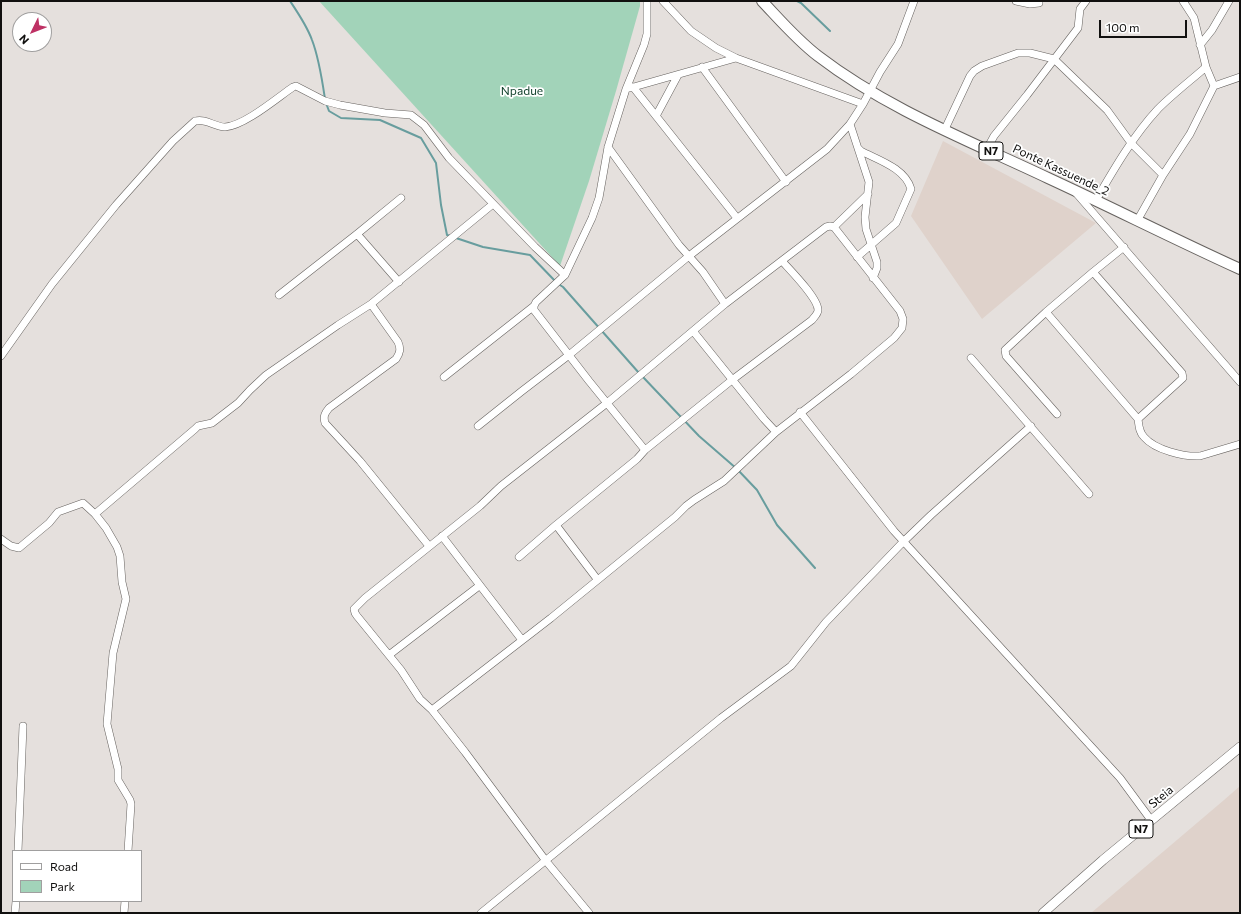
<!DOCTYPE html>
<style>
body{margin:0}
#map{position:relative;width:1241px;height:914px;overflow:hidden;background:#e5e0dd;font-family:Commissioner,sans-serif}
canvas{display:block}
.frame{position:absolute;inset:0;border:2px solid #11100f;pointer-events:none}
.legend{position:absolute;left:12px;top:850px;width:130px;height:52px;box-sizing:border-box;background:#fff;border:1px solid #a09f9f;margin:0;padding:5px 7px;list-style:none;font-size:12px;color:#11100f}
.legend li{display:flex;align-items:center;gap:8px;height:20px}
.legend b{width:20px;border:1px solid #a09f9f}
.north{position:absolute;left:12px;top:12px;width:40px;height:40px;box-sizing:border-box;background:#fff;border:1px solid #a09f9f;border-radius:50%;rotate:227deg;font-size:11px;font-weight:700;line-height:16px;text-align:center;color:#11100f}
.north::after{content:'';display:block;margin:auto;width:14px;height:18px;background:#be3164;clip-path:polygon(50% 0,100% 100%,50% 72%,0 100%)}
.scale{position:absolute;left:1099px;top:20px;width:88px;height:18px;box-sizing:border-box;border:2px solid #11100f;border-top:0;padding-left:5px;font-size:12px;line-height:14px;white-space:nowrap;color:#11100f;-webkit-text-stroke:3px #fff;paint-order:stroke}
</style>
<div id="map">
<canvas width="1241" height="914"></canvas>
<div class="frame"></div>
<ul class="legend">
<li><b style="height:5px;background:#fff"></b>Road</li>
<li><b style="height:11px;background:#a2d3b9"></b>Park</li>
</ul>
<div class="north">N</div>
<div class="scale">100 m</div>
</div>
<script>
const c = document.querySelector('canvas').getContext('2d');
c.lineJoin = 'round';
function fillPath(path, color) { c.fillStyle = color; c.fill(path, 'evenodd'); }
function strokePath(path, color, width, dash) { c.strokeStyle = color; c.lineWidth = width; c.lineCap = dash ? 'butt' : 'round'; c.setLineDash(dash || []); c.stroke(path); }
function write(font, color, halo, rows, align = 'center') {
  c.font = font + ' Commissioner,sans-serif'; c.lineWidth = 3.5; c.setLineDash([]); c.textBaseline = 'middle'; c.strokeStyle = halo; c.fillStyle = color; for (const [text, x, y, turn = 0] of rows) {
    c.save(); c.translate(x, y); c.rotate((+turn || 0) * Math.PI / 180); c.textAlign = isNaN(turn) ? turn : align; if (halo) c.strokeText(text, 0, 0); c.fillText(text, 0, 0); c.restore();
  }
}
fillPath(new Path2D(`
 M943,141L1096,223L982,319L911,216Z
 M1240,786V913H1091L1224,800Z`), '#dfd2cb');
fillPath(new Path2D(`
 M319,1H640V6L616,91L589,181L560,266Z`), '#a2d3b9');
strokePath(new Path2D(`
 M290,1C298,13 307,26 312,40C319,58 322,79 325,99
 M797,1L801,3L830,31
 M326,103L329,111L341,118L380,120L421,138L436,163L441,205L447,235L452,236
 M456,238L483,247L530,255L557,283L563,287L639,373
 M642,376L699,436L737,469L757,490L777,525L815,568`), '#689d9e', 2);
const minor = new Path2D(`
 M663,1L691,31L716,48L736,58L863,104L880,72L898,44L914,1
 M1016,1L1030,4L1039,3
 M1200,45L1212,30L1229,1
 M702,67L786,182
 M1214,86L1240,77
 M633,87L737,218
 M630,88L736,58
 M656,116L678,75
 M850,124L869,182L865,217L866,229L877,262V268L873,278
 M945,129L970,76L974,71L982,66L1018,53H1030L1054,59L1107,110L1131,143L1163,175
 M608,147L679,245L703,272L725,304
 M987,149L994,136L1027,95L1078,28L1080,9L1086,1
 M1076,193L1240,382
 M1096,200C1114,169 1133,136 1158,109C1173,94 1190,81 1206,67
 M1137,221L1163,175L1190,134L1214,86L1206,67L1194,18L1183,1
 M834,227L868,194
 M357,234L399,282
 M857,257L896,223L911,189C905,168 878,160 861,151L858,148
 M1093,272L1124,247
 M279,295L357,234L401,198
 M371,304L493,204
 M534,306V310L589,381L645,450L637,459L556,525L597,579
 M1046,312L1138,419C1139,426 1139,432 1144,437C1155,450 1184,457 1200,456L1240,444
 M693,331L764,419L776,432
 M1,356L52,284L116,205L173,141L195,121C206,118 214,127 225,127C244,126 277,98 293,87L296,86L325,101L340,105L385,113L411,115L424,125L449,158L535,247L565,275
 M971,358L1089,494
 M444,377L534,306L536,302L565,275L592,218L599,198L608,147L626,89L644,45L647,34V1
 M800,412L894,531L1120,778L1151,820
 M1057,414L1006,356L1005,350L1046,312L1093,272L1182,373L1183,378L1138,419
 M478,426L522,391L569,355L689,256L827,149L850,124L863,104
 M645,450L732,380L812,320C814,317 818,314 818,310C818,298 790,270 782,261
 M95,514L195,429L198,426L212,423L238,403L250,390L266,375L338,325L371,304L398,342C401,349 400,353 396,359L329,408C325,413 323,416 325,423L360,461L429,546
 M442,536L522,640
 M1,539L11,546L19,548L49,523L58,512L83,503L95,514L106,528L117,547L120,556L122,582L126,599L113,653L107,724L118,769V780L130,800L131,804L128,851
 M519,557L556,525
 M389,655L479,586
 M432,710L551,618L675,517L686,506L694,500L724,481L776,432L851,374L894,338L902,328L903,319L900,311L834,227L830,226L826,227L725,304L607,403L501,486L480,506L365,598L354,609L355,613L357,616L401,670L420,699L432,710L465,752L546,861L589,913
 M18,851L23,726
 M15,913L16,901
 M124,913L125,901
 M481,913L721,718L791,666L826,622L903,542L931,515L1031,426`);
const major = new Path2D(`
 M1043,913L1103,860L1240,747`);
const highway = new Path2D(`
 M762,1C780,20 797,40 818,56C887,109 970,141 1048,178C1113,208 1176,240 1240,269`);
strokePath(minor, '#66625f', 8);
strokePath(major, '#66625f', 10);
strokePath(highway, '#66625f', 12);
strokePath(minor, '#fff', 7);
strokePath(major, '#fff', 9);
strokePath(highway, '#fff', 10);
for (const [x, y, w] of [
 [991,151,24],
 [1141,829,24]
]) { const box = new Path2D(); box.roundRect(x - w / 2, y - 9, w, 18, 3); c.fillStyle = '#fff'; c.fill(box); strokePath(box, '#11100f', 1); }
write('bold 11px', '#11100f', null, [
 ["N7",991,151],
 ["N7",1141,829]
]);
write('12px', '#11412c', '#fff', [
 ["Npadue",522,91]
]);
write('12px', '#11100f', '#fff', [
 ["Ponte Kassuende_2",1061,170,25],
 ["Steia",1161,797,-40]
]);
</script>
